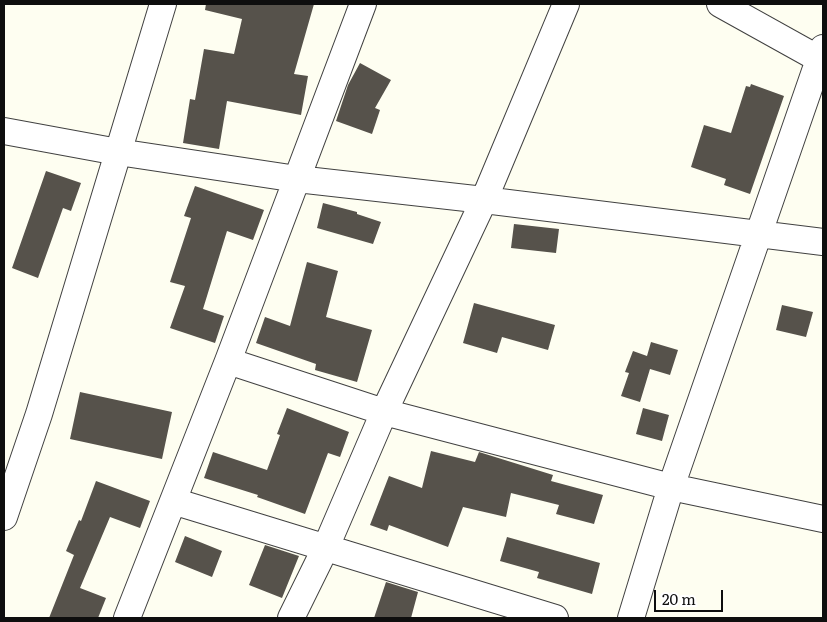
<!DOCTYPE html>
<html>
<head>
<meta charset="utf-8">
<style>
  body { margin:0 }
  #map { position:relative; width:827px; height:622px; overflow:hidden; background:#fefef1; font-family:Literata,serif }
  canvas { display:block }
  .frame { position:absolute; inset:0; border:5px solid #0e0e0e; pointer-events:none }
  .scale { position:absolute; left:654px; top:590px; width:69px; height:22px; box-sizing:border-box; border:2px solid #0e0e0e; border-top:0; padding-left:6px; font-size:15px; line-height:18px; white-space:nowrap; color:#0e0e0e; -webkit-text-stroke:4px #fff; paint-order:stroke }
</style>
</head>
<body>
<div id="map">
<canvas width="827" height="622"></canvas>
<div class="frame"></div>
<div class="scale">20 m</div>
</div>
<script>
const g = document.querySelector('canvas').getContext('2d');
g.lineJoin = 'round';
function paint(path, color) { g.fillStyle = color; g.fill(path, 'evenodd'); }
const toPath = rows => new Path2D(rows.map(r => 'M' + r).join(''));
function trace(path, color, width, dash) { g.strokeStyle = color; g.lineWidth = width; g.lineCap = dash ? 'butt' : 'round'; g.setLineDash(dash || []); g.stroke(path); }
const building = toPath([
  [206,4,314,4,294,74,308,76,301,115,227,101,219,149,183,143,190,99,195,100,204,49,234,54,242,19,205,10],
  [360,63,391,80,375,108,380,110,372,134,336,121,348,85],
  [751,84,784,96,750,194,724,185,726,179,691,167,704,125,731,133,746,86,750,87],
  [46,171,81,183,71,211,63,208,38,278,12,268],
  [195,186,264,210,253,240,227,231,203,309,224,316,215,343,170,328,185,286,170,282,191,218,184,216],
  [323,203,357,212,357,214,381,222,373,244,317,228],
  [514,224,559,229,556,253,511,248],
  [307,262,338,271,326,317,372,330,357,382,315,370,316,364,256,343,265,317,290,326],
  [474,303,555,325,548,350,502,337,497,353,463,343],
  [782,305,813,312,806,337,776,330],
  [651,342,678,350,670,375,650,369,640,402,621,396,629,373,625,372,633,351,647,356],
  [80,392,172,412,162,459,70,439],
  [287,408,349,432,340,457,328,453,305,514,257,497,258,495,204,478,213,452,267,470,280,435,277,434],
  [643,408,669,415,662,441,636,434],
  [431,451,475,462,479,452,553,475,551,481,603,495,594,524,556,514,559,505,511,493,506,517,463,507,448,547,389,525,387,531,370,525,389,476,422,488],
  [96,481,150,501,140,528,110,517,80,588,106,598,98,618,49,618,74,555,66,551,79,520,81,521],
  [185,536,222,551,212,577,175,562],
  [507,537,600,563,592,594,537,578,539,572,500,561],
  [265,545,299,556,282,598,249,585],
  [386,582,418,592,411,618,374,618]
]);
const minor = toPath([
  [720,4,819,59],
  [4,131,118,152,297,179,484,200,823,242],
  [228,361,384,412,671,487,823,519],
  [173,501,555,618],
  [4,517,39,414,163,4],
  [127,618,228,361,363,4],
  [291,618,326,547,384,412,484,200,566,4],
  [631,618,671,487,823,48]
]);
paint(building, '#56524b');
trace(minor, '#414141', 28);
trace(minor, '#fff', 26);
</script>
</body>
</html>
